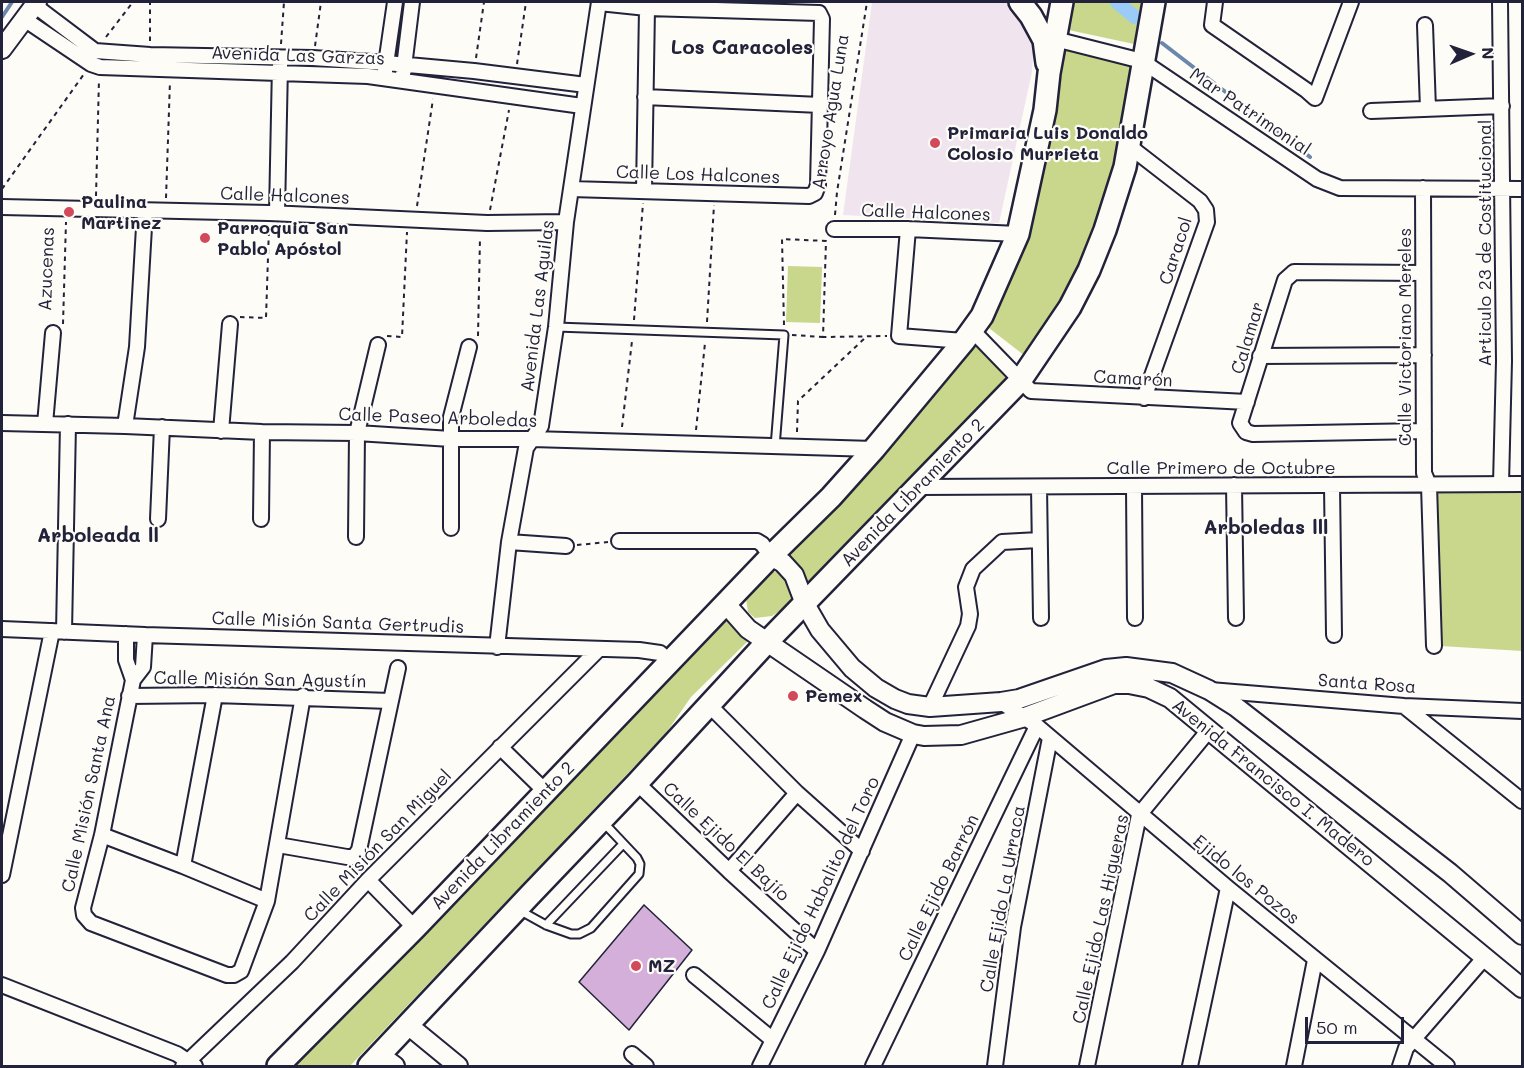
<!DOCTYPE html>
<html>
<head>
<meta charset="utf-8">
<style>
  body { margin:0 }
  #map { position:relative; width:1524px; height:1068px; overflow:hidden; background:#fdfcf7; font-family:Mali,sans-serif }
  canvas { display:block }
  .frame { position:absolute; inset:0; border:3px solid #22223b; pointer-events:none }
  .north { position:absolute; left:1440px; top:24px; width:60px; height:60px; -webkit-text-stroke:4px #fdfcf7; paint-order:stroke; rotate:88deg; font-size:16px; font-weight:700; line-height:24px; text-align:center; color:#22223b }
  .north::after { content:''; display:block; margin:auto; width:21px; height:27px; background:#22223b; clip-path:polygon(50% 0,100% 100%,50% 72%,0 100%) }
  .scale { position:absolute; left:1305px; top:1017px; width:99px; height:27px; box-sizing:border-box; border:3px solid #22223b; border-top:0; padding-left:8px; font-size:18px; line-height:21px; white-space:nowrap; color:#22223b; -webkit-text-stroke:4px #fdfcf7; paint-order:stroke }
</style>
</head>
<body>
<div id="map">
<canvas width="1524" height="1068"></canvas>
<div class="frame"></div>
<div class="north">N</div>
<div class="scale">50 m</div>
</div>
<script>
const g = document.querySelector('canvas').getContext('2d');
g.lineJoin = 'round';
function paint(path, color) { g.fillStyle = color; g.fill(path, 'evenodd'); }
const toPath = rows => new Path2D(rows.map(r => 'M' + r).join(''));
function trace(path, color, width, dash) { g.strokeStyle = color; g.lineWidth = width; g.lineCap = dash ? 'butt' : 'round'; g.setLineDash(dash || []); g.stroke(path); }
function write(font, color, halo, rows, align = 'center') {
  g.font = font + ' Mali,sans-serif'; g.lineWidth = 4.5; g.setLineDash([]); g.textBaseline = 'middle'; g.strokeStyle = halo; g.fillStyle = color; for (const [text, x, y, turn = 0] of rows) {
    g.save(); g.translate(x, y); g.rotate((+turn || 0) * Math.PI / 180); g.textAlign = isNaN(turn) ? turn : align; if (halo) g.strokeText(text, 0, 0); g.fillText(text, 0, 0); g.restore();
  }
}
const built = toPath([
  [872,2,1006,2,1014,7,1034,40,1032,72,999,223,843,215]
]);
const green = toPath([
  [1069,2,1141,2,1134,44,1064,29],
  [1066,45,1135,61,1111,196,1083,271,1029,359,985,325,1004,295,1021,257,1037,195],
  [788,266,822,267,820,323,786,322],
  [977,343,1008,381,805,592,784,557,872,470],
  [1436,484,1522,484,1522,651,1441,646],
  [769,572,783,572,791,579,793,596,787,606,772,616,755,618,748,612,746,599,755,584],
  [725,617,750,639,691,697,666,733,350,1066,285,1066]
]);
const stream = toPath([
  [2,17,12,2],
  [1162,43,1310,157]
]);
const canal = toPath([
  [1117,2,1135,17]
]);
const building = toPath([
  [644,905,692,950,629,1030,579,982,644,905]
]);
const path = toPath([
  [106,37,133,2],
  [150,41,150,2],
  [281,44,284,2],
  [315,46,321,2],
  [476,58,484,2],
  [517,64,526,2],
  [2,189,84,74],
  [96,196,99,79],
  [166,198,170,81],
  [417,206,433,99],
  [490,210,509,110],
  [835,215,837,192,867,2],
  [240,317,266,318,269,227],
  [634,320,643,203],
  [707,322,714,205],
  [63,324,66,222],
  [784,325,782,239,826,241,823,337,887,336],
  [792,335,823,337],
  [387,336,402,337,407,232],
  [478,336,480,237],
  [622,427,632,341],
  [696,430,705,343],
  [797,432,798,401,865,338],
  [577,545,608,542]
]);
const lane = toPath([
  [556,327,784,335,775,447],
  [519,910,546,925,571,934,579,934,591,928,639,874,640,864,637,858,603,822],
  [546,925,623,844]
]);
const street = toPath([
  [1215,2,1212,25,1306,90,1315,98,1351,2],
  [1500,2,1504,361,1501,484],
  [34,5,95,51,150,55,313,58,386,63,474,71,586,85],
  [24,19,91,64,100,67,368,76,582,106],
  [1425,25,1428,109],
  [1055,39,1142,61,1317,179,1340,188,1522,189],
  [385,71,395,2],
  [403,75,412,2],
  [645,97,820,105],
  [1371,111,1502,106],
  [1129,146,1200,201,1206,210,1207,222,1144,398],
  [1423,188,1424,473,1429,485,1434,646],
  [571,189,809,196,815,193,818,185,822,19,819,13,647,8,599,3],
  [644,191,647,8],
  [2,207,269,213,487,223,566,222],
  [277,213,280,65],
  [834,229,908,229,1018,234],
  [908,229,899,336,964,341],
  [1423,273,1294,272,1285,280,1240,423,1246,432,1253,434,1424,431],
  [972,330,1031,391,1247,402],
  [1260,356,1424,355],
  [2,423,125,426,262,432,357,433,451,439,532,439,874,449],
  [45,424,53,333],
  [125,426,137,347,145,210],
  [221,431,230,324],
  [1234,485,1236,618],
  [1134,486,1135,618],
  [1332,486,1334,635],
  [919,487,1522,484],
  [1039,487,1041,618],
  [158,519,162,427],
  [261,519,262,432],
  [451,528,451,417,469,347],
  [356,537,357,433,378,345],
  [619,541,757,541,762,544,771,556],
  [509,542,566,546],
  [2,629,145,635,639,650,660,653,670,662],
  [64,632,68,424],
  [126,634,126,660,133,680],
  [145,635,143,667,133,680,102,835,83,908,84,915,91,923,227,975,234,975,241,971,267,901,303,696],
  [497,647,509,542,526,448,541,426,556,327,566,222,599,2],
  [1210,690,1404,706,1522,711],
  [129,696,215,695,390,701],
  [1001,702,1037,726,1228,888,1447,1066],
  [710,706,797,793,862,851],
  [1404,706,1522,801],
  [930,707,968,626,970,614,966,587,973,569,1002,542,1039,540],
  [500,747,546,792],
  [637,783,729,871,817,951],
  [102,835,183,866,267,901],
  [278,845,347,857,354,857,359,850,398,668],
  [183,866,215,695],
  [729,871,797,793],
  [2,875,52,631],
  [368,880,415,928],
  [694,975,773,1040],
  [2,985,177,1054,195,1066],
  [632,1054,646,1066],
  [183,1066,292,962,368,880,599,649],
  [760,1066,817,951,913,734],
  [873,1066,1037,726],
  [995,1066,1013,927,1050,738],
  [1087,1066,1139,815,1209,730],
  [1190,1066,1228,888],
  [1294,1066,1315,960],
  [1400,1066,1406,1048,1485,957]
]);
const secondary = toPath([
  [2,49,37,2],
  [771,556,783,563,794,575,805,604,820,630,852,668,876,688,895,699,908,704,930,707,1001,702,1019,699,1106,669,1126,667,1172,673,1209,690,1236,707,1450,873,1522,935],
  [725,603,748,629,865,709,885,722,913,734,924,736,961,735,1025,717,1114,684,1129,684,1149,688,1170,698,1522,988],
  [408,1025,458,1066],
  [380,1055,395,1066]
]);
const primary = toPath([
  [1020,2,1031,16,1044,40,1047,63],
  [278,1066,415,928,771,556,831,497,874,449,964,341,982,316,1018,234,1045,110,1049,73,1062,2],
  [369,1066,529,896,637,783,767,642,1020,381,1070,307,1089,270,1105,230,1125,167,1154,2]
]);
const markers = [
  [935,143,6,"#d1495b"],
  [69,212,6,"#d1495b"],
  [205,238,6,"#d1495b"],
  [793,696,6,"#d1495b"],
  [636,966,6,"#d1495b"]
];
const streetNames = [
  ["Avenida Las Garzas",298,56,2],
  ["Arroyo Agua Luna",831,112,-81],
  ["Mar Patrimonial",1250,112,34],
  ["Calle Los Halcones",698,175,2],
  ["Calle Halcones",285,196,2],
  ["Calle Halcones",926,213,2],
  ["Articulo 23 de Costitucional",1485,243,-90],
  ["Caracol",1176,251,-72],
  ["Azucenas",47,269,-88],
  ["Avenida Las Aguilas",538,306,-83],
  ["Calle Victoriano Mereles",1405,337,-90],
  ["Calamar",1248,338,-73],
  ["Camarón",1133,379,3],
  ["Calle Paseo Arboledas",438,418,2],
  ["Calle Primero de Octubre",1221,468],
  ["Avenida Libramiento 2",913,493,-46],
  ["Calle Misión Santa Gertrudis",338,623,2],
  ["Calle Misión San Agustín",260,680,1],
  ["Santa Rosa",1367,684,4],
  ["Avenida Francisco I. Madero",1273,783,39],
  ["Calle Misión Santa Ana",89,794,-78],
  ["Avenida Libramiento 2",503,836,-46],
  ["Calle Ejido El Bajío",726,842,43],
  ["Calle Misión San Miguel",378,846,-46],
  ["Ejido los Pozos",1246,880,39],
  ["Calle Ejido Barrón",939,888,-64],
  ["Calle Ejido Habalito del Toro",821,893,-65],
  ["Calle Ejido La Urraca",1003,899,-80],
  ["Calle Ejido Las Higueras",1101,919,-78]
];
const poiNames = [
  ["Primaria Luis Donaldo",947,133],
  ["Colosio Murrieta",947,154],
  ["Paulina",81,202],
  ["Martinez",81,223],
  ["Parroquia San",217,228],
  ["Pablo Apóstol",217,249],
  ["Pemex",805,696],
  ["MZ",648,966]
];
const neighbourhoodNames = [
  ["Los Caracoles",742,48],
  ["Arboledas lll",1266,528],
  ["Arboleada ll",98,536]
];
paint(built, '#f0e5ee');
paint(green, '#c8d78b');
trace(stream, '#6b87ac', 4);
trace(canal, '#9bcbf7', 14);
paint(building, '#d3afd9');
trace(building, '#22223b', 1.5);
trace(lane, '#22223b', 11);
trace(street, '#22223b', 18);
trace(secondary, '#22223b', 22);
trace(primary, '#22223b', 26);
trace(path, '#22223b', 2, [4.5, 4.5]);
trace(lane, '#fdfcf7', 7);
trace(street, '#fdfcf7', 14);
trace(secondary, '#fdfcf7', 18);
trace(primary, '#fdfcf7', 21);
for (const [x, y, r, color] of markers) { const dot = new Path2D(); dot.arc(x, y, r, 0, 2 * Math.PI); g.fillStyle = color; g.fill(dot); trace(dot, '#fdfcf7', 2); }
write('18px', '#22223b', '#fdfcf7', streetNames);
write('bold 18px', '#22223b', '#fdfcf7', poiNames, 'left');
write('bold 20px', '#22223b', '#fdfcf7', neighbourhoodNames);
</script>
</body>
</html>
